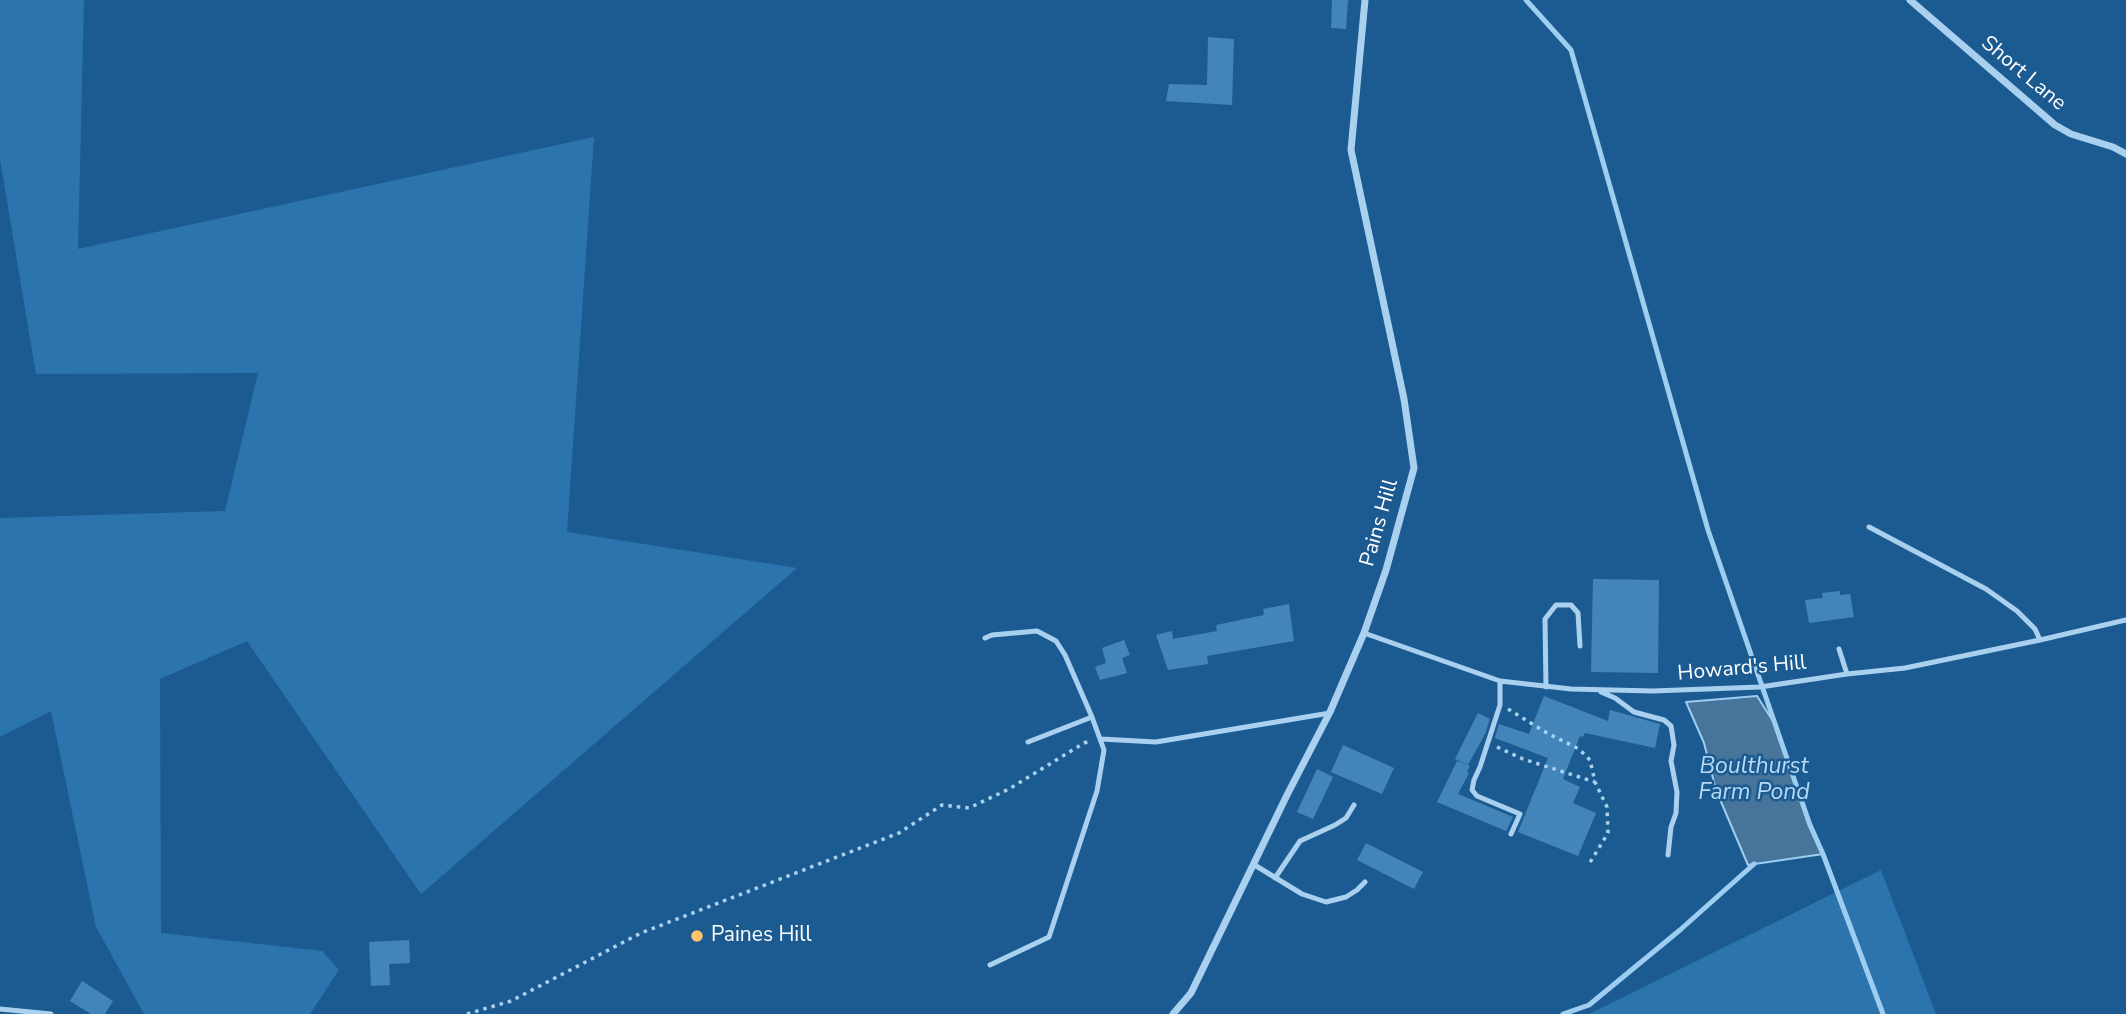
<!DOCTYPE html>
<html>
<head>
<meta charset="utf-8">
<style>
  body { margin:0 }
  canvas { display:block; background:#1b5b91 }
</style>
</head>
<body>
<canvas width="2126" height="1014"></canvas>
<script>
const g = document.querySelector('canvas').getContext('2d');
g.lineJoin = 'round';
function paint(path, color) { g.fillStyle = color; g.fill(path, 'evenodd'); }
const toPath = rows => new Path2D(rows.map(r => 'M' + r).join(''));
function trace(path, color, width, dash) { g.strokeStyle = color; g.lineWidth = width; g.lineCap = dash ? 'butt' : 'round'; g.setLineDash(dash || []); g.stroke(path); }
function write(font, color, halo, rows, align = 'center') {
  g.font = font + ' "Nunito Sans",sans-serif'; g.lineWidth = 5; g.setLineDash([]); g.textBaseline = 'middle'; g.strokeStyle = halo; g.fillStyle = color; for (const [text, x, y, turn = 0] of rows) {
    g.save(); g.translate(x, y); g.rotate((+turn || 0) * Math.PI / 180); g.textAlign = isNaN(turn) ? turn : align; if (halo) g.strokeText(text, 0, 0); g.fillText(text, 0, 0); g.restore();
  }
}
const green = toPath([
  [0,0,84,0,78,249,594,137,567,532,797,568,421,894,247,641,160,679,161,933,322,951,339,970,310,1014,144,1014,96,927,51,711,0,737,0,518,225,511,258,373,36,374,0,159],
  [1881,870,1936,1014,1589,1014]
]);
const water = toPath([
  [1757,696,1776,726,1810,825,1823,854,1748,865,1716,790,1704,743,1686,702,1757,696]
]);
const stream = toPath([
  [1526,0,1571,50,1708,530,1810,825,1823,854,1883,1014],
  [1563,1014,1589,1005,1680,930,1754,864]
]);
const building = toPath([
  [1332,0,1348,0,1346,29,1331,28],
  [1208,37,1234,39,1232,105,1166,101,1169,84,1207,85],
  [1593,579,1659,580,1658,673,1591,672],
  [1840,591,1840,595,1850,594,1854,617,1809,623,1805,600,1823,598,1822,593],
  [1289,604,1294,641,1207,656,1208,664,1168,670,1156,635,1172,631,1173,639,1217,631,1216,625,1264,615,1263,609],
  [1124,640,1130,655,1122,658,1127,673,1100,680,1095,667,1106,663,1102,648],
  [1544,696,1608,721,1610,710,1660,724,1655,748,1585,733,1583,737,1580,736,1563,779,1580,787,1573,803,1596,813,1578,856,1518,832,1548,758,1495,738,1499,724,1529,734],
  [1478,713,1490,719,1485,734,1468,765,1455,759],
  [1343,745,1394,768,1382,794,1331,772],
  [1457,761,1470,766,1467,772,1469,773,1458,794,1513,817,1506,831,1437,802],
  [1317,769,1333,777,1313,819,1297,812],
  [1366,843,1423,872,1414,889,1357,860],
  [409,940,410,963,389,964,390,985,371,986,369,942],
  [82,981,113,1001,105,1014,91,1014,70,1001]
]);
const path = toPath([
  [1508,709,1547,733,1579,749,1590,760,1595,782,1607,807,1608,833,1589,864],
  [1497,747,1523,759,1595,782],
  [467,1014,511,1001,641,933,899,833,942,805,969,808,1009,789,1084,743,1091,741]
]);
const service = toPath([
  [1869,527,1986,589,2017,611,2035,629,2040,640],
  [1364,633,1500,681,1571,689,1653,691,1760,687,1847,674,1905,668,2040,640,2126,620],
  [985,638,992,635,1037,631,1056,641,1065,655,1092,717,1104,750,1097,791,1049,937,990,965],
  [1839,649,1847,674],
  [1500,681,1500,705,1480,767,1474,780,1472,790,1477,796,1520,814,1511,834],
  [1546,687,1545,619,1556,605,1571,605,1578,613,1580,646],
  [1601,692,1615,698,1634,712,1664,720,1671,726,1674,745,1671,761,1677,792,1676,813,1671,827,1668,855],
  [1101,739,1156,742,1330,713],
  [1028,742,1092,717],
  [1253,864,1302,894,1326,902,1346,897,1357,890,1365,882],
  [1275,878,1300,841,1335,825,1346,818,1354,805],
  [0,1009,51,1014]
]);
const minor = toPath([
  [1910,0,2055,125,2071,134,2113,147,2126,154],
  [1173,1014,1191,993,1287,795,1330,712,1364,633,1386,570,1414,468,1404,399,1351,150,1365,0]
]);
const markers = [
  [697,936,7,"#ffc368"]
];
const streetNames = [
  ["Short Lane",2023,74,40],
  ["Pains Hill",1380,523,-74],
  ["Howard's Hill",1742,669,-5]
];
const poiNames = [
  ["Paines Hill",711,936]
];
const waterNames = [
  ["Boulthurst",1754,767],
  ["Farm Pond",1754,793]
];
paint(green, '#2b74ad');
paint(water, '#46749a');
trace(water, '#9dcdf1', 2);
trace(stream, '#9dcdf1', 5);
paint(building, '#4485b9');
trace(path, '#aad0ef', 3.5, [3.5, 5]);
trace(service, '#aad0ef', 5);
trace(minor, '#aad0ef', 7);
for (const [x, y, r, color] of markers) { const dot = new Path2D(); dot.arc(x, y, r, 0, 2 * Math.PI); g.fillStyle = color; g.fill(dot); trace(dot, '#1b5b91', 2.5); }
write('21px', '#fff', '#1b5b91', streetNames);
write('21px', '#fff', '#1b5b91', poiNames, 'left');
write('italic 23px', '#b6daf5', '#1b5b91', waterNames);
</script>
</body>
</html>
